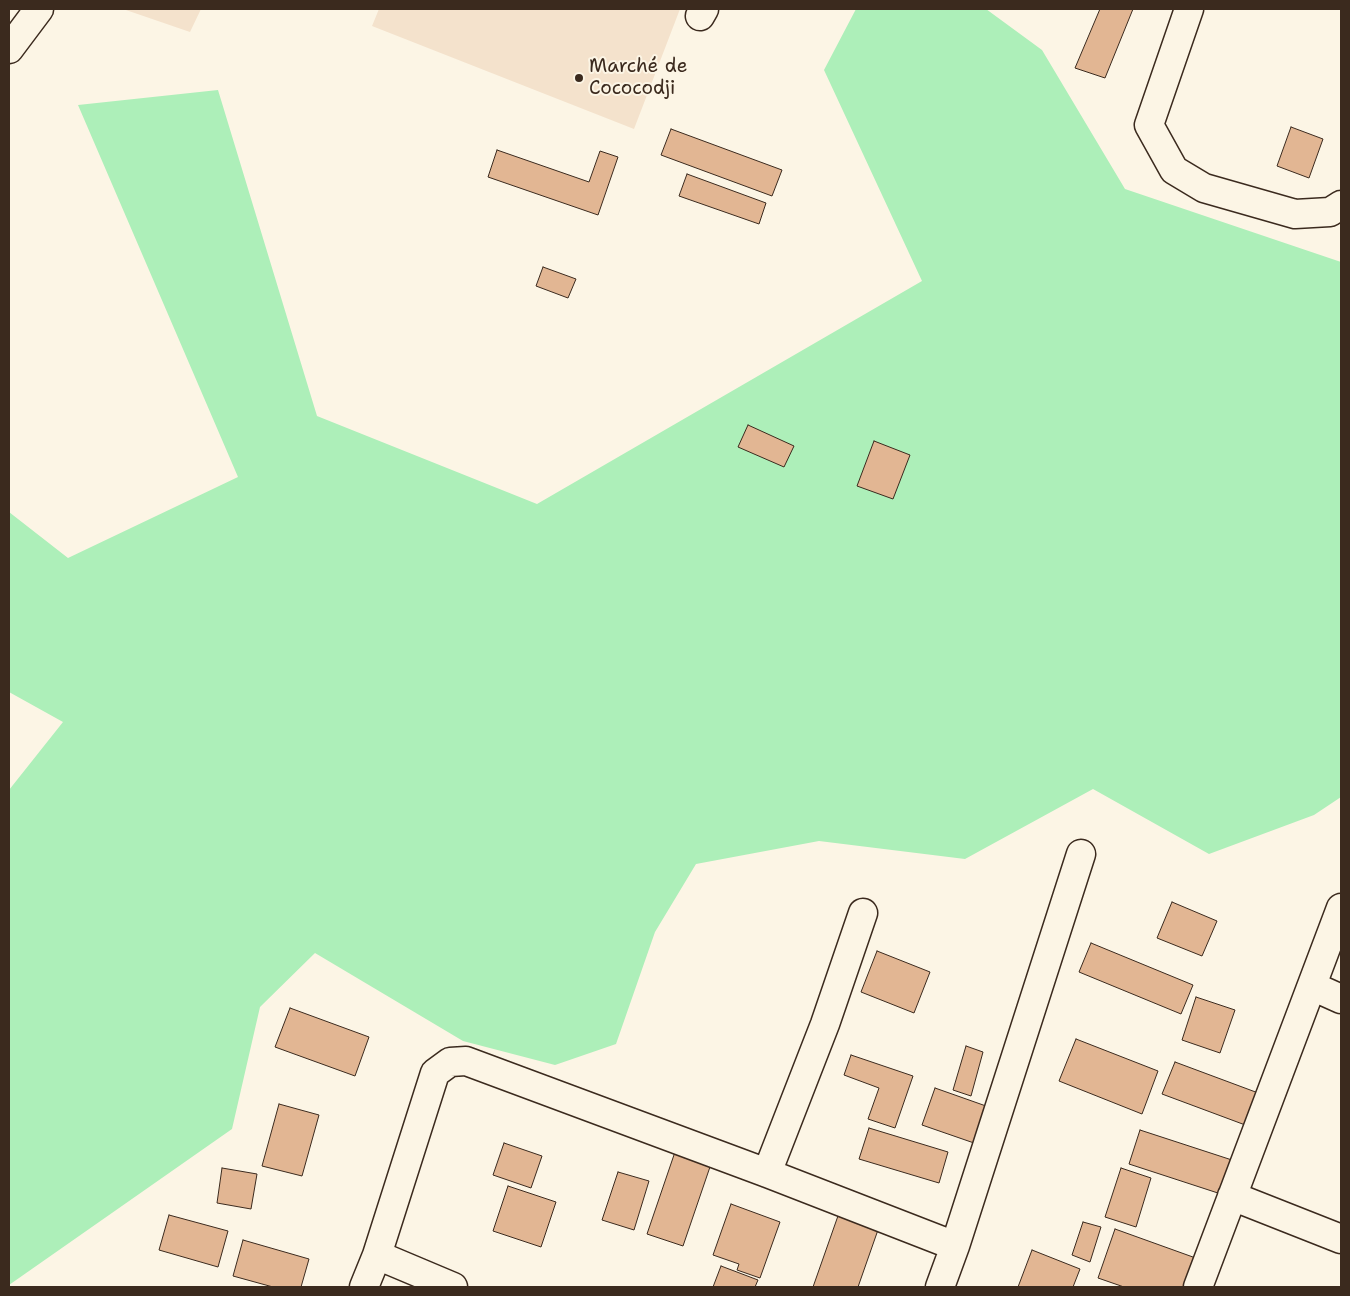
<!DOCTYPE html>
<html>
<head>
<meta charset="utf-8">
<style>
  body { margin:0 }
  #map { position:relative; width:1350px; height:1296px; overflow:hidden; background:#fcf5e5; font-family:"Shantell Sans",sans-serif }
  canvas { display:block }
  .frame { position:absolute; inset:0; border:10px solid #3b2a1e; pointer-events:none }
</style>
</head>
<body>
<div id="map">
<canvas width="1350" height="1296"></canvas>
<div class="frame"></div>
</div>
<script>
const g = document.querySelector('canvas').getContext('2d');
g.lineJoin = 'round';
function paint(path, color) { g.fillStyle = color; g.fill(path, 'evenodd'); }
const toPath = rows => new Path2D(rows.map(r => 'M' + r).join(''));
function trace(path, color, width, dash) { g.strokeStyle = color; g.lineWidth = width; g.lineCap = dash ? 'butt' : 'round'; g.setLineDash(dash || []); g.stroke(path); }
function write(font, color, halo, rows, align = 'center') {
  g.font = font + ' "Shantell Sans",sans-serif'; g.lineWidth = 4; g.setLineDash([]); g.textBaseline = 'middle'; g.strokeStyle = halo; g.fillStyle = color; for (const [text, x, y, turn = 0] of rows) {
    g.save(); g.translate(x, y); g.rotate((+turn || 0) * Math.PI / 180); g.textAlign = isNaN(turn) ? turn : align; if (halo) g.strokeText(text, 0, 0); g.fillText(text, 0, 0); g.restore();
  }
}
const built = toPath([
  [123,9,201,9,190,32],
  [379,9,680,9,634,129,372,26]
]);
const green = toPath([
  [856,9,986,9,1042,50,1125,189,1341,262,1341,797,1314,815,1209,854,1093,789,965,859,819,841,696,864,655,932,616,1044,555,1065,463,1041,315,953,260,1007,232,1129,9,1285,9,790,63,722,9,692,9,512,68,558,238,477,78,105,218,90,317,416,537,504,922,281,824,70]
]);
const building = toPath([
  [1100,9,1133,9,1105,78,1075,68,1100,9],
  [1291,127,1323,139,1309,178,1277,166,1291,127],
  [671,129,782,170,772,196,661,155,671,129],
  [497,150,589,182,600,151,618,157,598,215,488,177,497,150],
  [687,174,766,203,759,224,679,196,687,174],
  [543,267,576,279,568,298,536,286,543,267],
  [748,425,794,446,784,467,738,447,748,425],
  [874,441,910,455,893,499,857,486,874,441],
  [1172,902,1217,921,1202,956,1157,938,1172,902],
  [1091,943,1193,985,1181,1014,1079,972,1091,943],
  [877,951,930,972,914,1013,861,992,877,951],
  [1196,997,1235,1010,1220,1053,1182,1040,1196,997],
  [290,1008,369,1037,355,1076,275,1047,290,1008],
  [1076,1039,1158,1071,1142,1114,1059,1081,1076,1039],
  [966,1046,983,1052,971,1096,953,1090,966,1046],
  [851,1055,913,1076,895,1128,868,1119,879,1088,844,1075,851,1055],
  [1175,1062,1269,1097,1256,1129,1162,1094,1175,1062],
  [935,1088,986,1106,974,1143,922,1125,935,1088],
  [279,1104,319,1115,302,1176,262,1166,279,1104],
  [869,1128,948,1152,939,1183,859,1159,869,1128],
  [1140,1130,1235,1161,1224,1195,1129,1164,1140,1130],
  [504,1143,542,1156,531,1188,493,1175,504,1143],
  [676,1149,712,1161,683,1246,647,1234,676,1149],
  [222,1168,257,1174,251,1209,217,1203,222,1168],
  [1121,1168,1151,1178,1136,1227,1105,1217,1121,1168],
  [618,1172,649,1181,634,1230,602,1220,618,1172],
  [508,1186,556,1202,541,1247,493,1231,508,1186],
  [731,1204,780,1222,760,1278,737,1270,739,1264,713,1255,731,1204],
  [839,1213,879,1227,858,1287,813,1287,839,1213],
  [169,1215,228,1231,218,1267,159,1250,169,1215],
  [1083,1222,1101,1227,1090,1262,1072,1255,1083,1222],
  [1115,1229,1204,1261,1195,1287,1124,1287,1098,1278,1115,1229],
  [243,1240,309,1259,301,1287,273,1287,233,1276,243,1240],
  [1032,1250,1080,1269,1073,1287,1018,1287,1032,1250],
  [721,1266,758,1280,755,1287,713,1287,721,1266]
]);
const minor = toPath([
  [1189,9,1149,125,1174,170,1204,188,1295,214,1330,212,1341,205],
  [700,16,704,9],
  [9,49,39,9],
  [1312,986,1341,999],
  [767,1173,825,1024,863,913],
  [1232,1196,1341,1239],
  [377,1255,453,1287],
  [364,1287,377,1255,435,1073,450,1062,466,1061,767,1173,955,1246],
  [940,1287,955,1246,1081,854],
  [1198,1287,1341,908]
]);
const markers = [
  [579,78,5,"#3b2a1e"]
];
const poiNames = [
  ["Marché de",589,67],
  ["Cococodji",589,89]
];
paint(built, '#f4e2cc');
paint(green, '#adefb9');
paint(building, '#e2b693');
trace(building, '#3b2a1e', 1);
trace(minor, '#3b2a1e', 31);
trace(minor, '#fcf5e5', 28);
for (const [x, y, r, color] of markers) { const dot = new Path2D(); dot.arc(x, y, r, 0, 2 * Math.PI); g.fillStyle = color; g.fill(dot); trace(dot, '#fcf5e5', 2); }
write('19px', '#3b2a1e', '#fcf5e5', poiNames, 'left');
</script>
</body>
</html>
